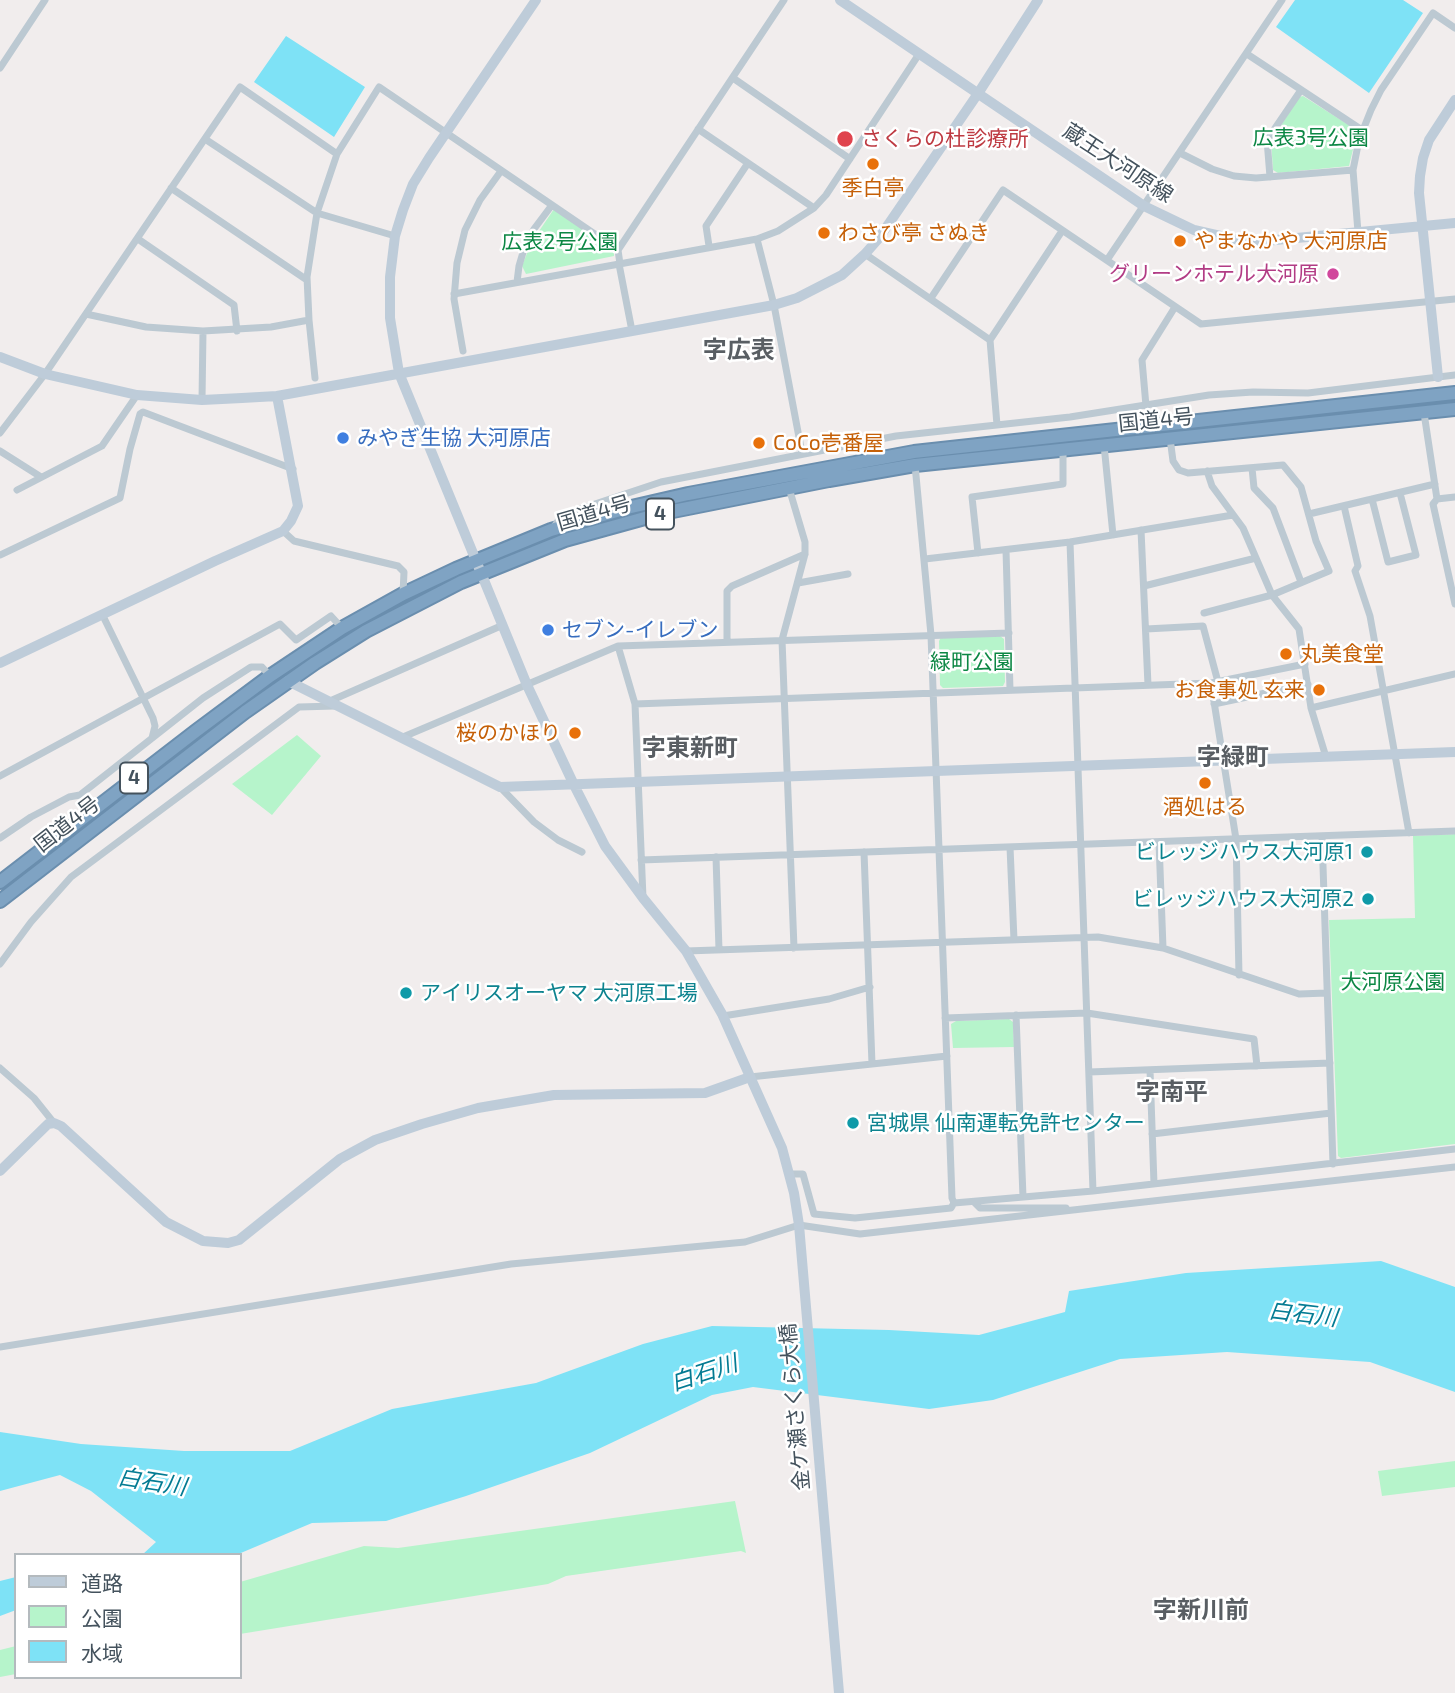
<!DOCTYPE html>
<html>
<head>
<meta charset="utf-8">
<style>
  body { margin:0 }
  #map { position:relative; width:1455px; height:1693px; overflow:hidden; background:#f1eded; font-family:"Exo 2","Noto Sans JP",sans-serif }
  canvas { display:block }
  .legend { position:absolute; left:14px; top:1553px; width:228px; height:126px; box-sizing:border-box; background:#fff; border:2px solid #b4babe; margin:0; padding:9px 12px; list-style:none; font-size:21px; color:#44525d }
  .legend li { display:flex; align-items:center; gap:14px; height:35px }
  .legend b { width:35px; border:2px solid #b4babe }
</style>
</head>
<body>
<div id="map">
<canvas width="1455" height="1693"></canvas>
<ul class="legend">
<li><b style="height:9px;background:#beccd9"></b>道路</li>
<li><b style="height:19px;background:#b6f4cb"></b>公園</li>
<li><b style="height:19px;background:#7ee2f6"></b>水域</li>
</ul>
</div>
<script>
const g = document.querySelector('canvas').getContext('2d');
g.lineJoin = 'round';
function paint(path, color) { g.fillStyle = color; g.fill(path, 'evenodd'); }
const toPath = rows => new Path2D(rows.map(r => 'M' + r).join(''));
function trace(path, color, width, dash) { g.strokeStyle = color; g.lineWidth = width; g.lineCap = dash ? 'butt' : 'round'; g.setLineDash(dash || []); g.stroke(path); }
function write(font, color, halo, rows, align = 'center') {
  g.font = font + ' "Exo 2","Noto Sans JP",sans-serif'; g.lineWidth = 5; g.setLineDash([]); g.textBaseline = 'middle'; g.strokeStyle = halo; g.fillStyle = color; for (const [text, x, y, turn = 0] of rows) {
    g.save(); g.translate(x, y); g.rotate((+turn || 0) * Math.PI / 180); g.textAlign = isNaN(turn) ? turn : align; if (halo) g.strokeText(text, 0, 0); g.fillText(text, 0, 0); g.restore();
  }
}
const green = toPath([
  [1303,96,1355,129,1357,133,1349,166,1278,173,1273,170,1271,141,1299,97],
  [554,209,614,250,614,256,526,274,522,266,531,243],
  [1000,636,1004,639,1005,682,1003,686,943,688,940,685,939,641,941,637],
  [297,735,321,756,272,815,232,784],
  [1455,834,1455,1144,1341,1158,1338,1156,1329,920,1415,918,1413,836],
  [1009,1019,1013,1022,1014,1047,953,1048,951,1024,956,1021],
  [1455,1461,1455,1487,1382,1496,1378,1471],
  [735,1501,746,1553,741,1551,566,1576,548,1584,240,1634,240,1582,364,1546,398,1548],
  [16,1646,16,1674,0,1677,0,1650]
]);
const water = toPath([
  [1295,0,1403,0,1423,13,1369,93,1276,27],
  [286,36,365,87,334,137,254,82],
  [1381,1261,1455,1287,1455,1392,1370,1362,1227,1352,1120,1359,993,1400,929,1409,753,1387,712,1395,590,1453,466,1496,386,1521,312,1523,236,1555,142,1555,156,1542,91,1491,60,1475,0,1491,0,1432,81,1444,184,1451,290,1451,392,1409,536,1383,643,1344,712,1326,889,1330,979,1335,1065,1312,1069,1291,1186,1273],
  [16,1577,16,1610,0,1616,0,1581]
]);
const street = toPath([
  [1247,54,1362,130],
  [0,68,45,0],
  [733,78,850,159],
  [698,129,814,208],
  [205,139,317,213,395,236],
  [1180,153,1212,169,1234,176,1256,178,1353,170],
  [1270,177,1267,140,1301,90],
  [171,188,307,280],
  [1358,232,1353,170,1359,140,1371,110,1381,90,1433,13,1455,28],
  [138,239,234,305,237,331],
  [757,239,774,305,802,453],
  [709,246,706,226,748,163],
  [865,254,990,340],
  [1107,260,1282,0],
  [619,264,632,331],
  [620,264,618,250,784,0],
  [517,282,519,266,524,249,534,229,552,205],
  [454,294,757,239,778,231,814,208,826,195,919,54],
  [931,298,1003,190,1201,324,1455,299],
  [86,314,146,327,203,331,271,327,309,320],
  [463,351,454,299,457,263,465,230,480,200,501,171],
  [315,378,309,320,307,277,317,213,337,154,379,87,618,250],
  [202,400,203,331],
  [1146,406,1142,360,1175,307],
  [1424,413,1437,499],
  [997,425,990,340,1062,231],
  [0,433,45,374,240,87,337,154],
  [1170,438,1173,461,1179,470,1188,473,1283,465,1301,487,1316,541,1329,571,1272,595,1204,613],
  [1104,445,1113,535],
  [0,451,41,477],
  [915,465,931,635,952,1198,954,1203,1093,1191,1455,1149],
  [1252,468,1254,488,1273,508,1301,582],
  [1207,471,1212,486,1243,528,1272,595,1299,629,1311,708,1326,757],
  [789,488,805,542,805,554,782,640,794,948],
  [17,490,102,446,137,395],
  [1455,497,1437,499,1433,504,1455,604],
  [1372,499,1388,562,1416,555,1400,493],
  [1344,506,1358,566,1355,571,1370,616,1409,833],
  [1309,514,1435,484],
  [554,527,562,515,661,482,896,436,1070,417,1209,395,1253,392,1308,393,1455,375],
  [1141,530,1148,685],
  [283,531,294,541,398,566,404,572,403,594],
  [1070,542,1093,1191],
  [1006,550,1010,690],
  [978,553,972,497,1063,484,1063,449],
  [0,555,120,498,130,449,140,414,143,412,293,469],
  [925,559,1070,542,1233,515],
  [798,583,848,574],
  [1144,586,1256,558],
  [102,614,153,718,155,726,152,738],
  [1146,629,1203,626,1218,682],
  [727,642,727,591,732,586,805,554],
  [618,646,635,704,643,898],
  [1211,683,1236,839,1239,975],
  [330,701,503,625],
  [635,704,1211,683,1305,664],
  [1214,704,1308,684],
  [1311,708,1455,674],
  [403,737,618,646,1009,633],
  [0,776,280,624,296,640,331,616,342,628],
  [500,787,534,822,558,840,582,852],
  [1322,836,1333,1164],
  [0,838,31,817,69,797,80,795,203,698,251,667,262,667,270,676],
  [1159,842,1163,948],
  [1010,847,1014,940],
  [864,852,872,1064],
  [716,857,719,950],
  [641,860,1455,831],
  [686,951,1098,937,1163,948,1299,994,1327,993],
  [0,964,31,922,71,877,299,707,335,706],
  [1016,1015,1023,1197],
  [723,1016,829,999,870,987],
  [945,1018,1087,1013,1254,1039,1257,1066],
  [0,1068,34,1098,54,1123],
  [1150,1070,1154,1184],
  [1089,1072,1330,1063],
  [750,1077,947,1056],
  [1152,1134,1331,1113],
  [790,1174,803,1174,814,1214,855,1218,951,1208,954,1203],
  [974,1202,980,1208,1066,1208],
  [0,1347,511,1264,745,1242,799,1225,860,1234,1455,1167]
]);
const secondary = toPath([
  [536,0,429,158,413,184,403,210,395,236,390,277,390,318,399,373,527,685,574,785,605,846,643,898,686,951,722,1014,782,1148,794,1193,799,1225,839,1693],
  [840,0,1144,206,1194,230,1238,240,1265,241,1455,223],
  [0,357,45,374,137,395,202,400,242,398,277,396,774,305,797,298,842,275,865,254,879,238,979,92,1038,0],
  [1438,377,1419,193,1420,176,1423,158,1429,140,1455,100],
  [0,663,215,561,283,531,291,521,298,506,277,396],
  [288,681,500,787,1455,752],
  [0,1171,48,1124,54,1123,61,1126,166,1222,203,1241,228,1243,239,1240,340,1159,375,1140,422,1124,478,1108,554,1095,705,1093,750,1077]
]);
const highway = toPath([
  [0,882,196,731,270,676,342,628,403,594,456,569,551,530,627,508,688,494,914,452,1455,393],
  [0,901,245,712,315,663,366,631,461,582,565,540,663,513,829,480,915,465,1455,409]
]);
const markers = [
  [845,139,9,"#e0444e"],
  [873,164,7,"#e8710a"],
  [824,233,7,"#e8710a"],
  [1180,241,7,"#e8710a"],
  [1333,274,7,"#d1479c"],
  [343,438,7,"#3f7fe0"],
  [759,443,7,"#e8710a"],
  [548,630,7,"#3f7fe0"],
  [1286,654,7,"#e8710a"],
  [1319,690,7,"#e8710a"],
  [575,733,7,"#e8710a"],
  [1205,783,7,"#e8710a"],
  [1367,852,7,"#0f9aa8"],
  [1368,899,7,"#0f9aa8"],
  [406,993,7,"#0f9aa8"],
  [853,1123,7,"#0f9aa8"]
];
const shields = [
  [660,514,28],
  [134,778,28]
];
const shieldNames = [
  ["4",660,514],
  ["4",134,778]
];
const parkNames = [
  ["広表3号公園",1311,138],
  ["広表2号公園",560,242],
  ["緑町公園",972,662],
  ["大河原公園",1393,982]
];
const healthNames = [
  ["さくらの杜診療所",861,139]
];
const streetNames = [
  ["蔵王大河原線",1118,163,33],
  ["国道4号",1156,420,-6],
  ["国道4号",594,513,-16],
  ["国道4号",67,824,-38],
  ["金ケ瀬さくら大橋",795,1407,-95]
];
const foodNames = [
  ["季白亭",873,188,"center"],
  ["わさび亭 さぬき",838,233],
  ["やまなかや 大河原店",1194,241],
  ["CoCo壱番屋",773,443],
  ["丸美食堂",1300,654],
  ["お食事処 玄来",1305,690,"right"],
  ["桜のかほり",561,733,"right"],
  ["酒処はる",1205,807,"center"]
];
const hotelNames = [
  ["グリーンホテル大河原",1319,274]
];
const shopNames = [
  ["みやぎ生協 大河原店",357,438],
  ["セブン-イレブン",562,630]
];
const cultureNames = [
  ["ビレッジハウス大河原1",1353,852],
  ["ビレッジハウス大河原2",1354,899],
  ["アイリスオーヤマ 大河原工場",420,993,"left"],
  ["宮城県 仙南運転免許センター",867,1123,"left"]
];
const waterNames = [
  ["白石川",1303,1314,7],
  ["白石川",704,1373,-18],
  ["白石川",152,1482,9]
];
const quarterNames = [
  ["字広表",739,350],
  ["字東新町",690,748],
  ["字緑町",1233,757],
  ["字南平",1172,1092],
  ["字新川前",1201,1610]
];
paint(green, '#b6f4cb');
paint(water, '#7ee2f6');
trace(highway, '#6a8eae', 16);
trace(street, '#bcc9d2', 7);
trace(secondary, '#beccd9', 10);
trace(highway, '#7fa3c3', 12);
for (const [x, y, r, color] of markers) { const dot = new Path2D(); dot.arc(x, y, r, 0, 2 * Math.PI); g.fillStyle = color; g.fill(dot); trace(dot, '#fff', 2.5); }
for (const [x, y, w] of shields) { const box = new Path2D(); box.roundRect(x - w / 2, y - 15.5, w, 31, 5); g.fillStyle = '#fff'; g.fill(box); trace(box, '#44525d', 2); }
write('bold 19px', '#44525d', null, shieldNames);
write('21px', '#0c8744', '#fff', parkNames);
write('21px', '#be3a42', '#fff', healthNames, 'left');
write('21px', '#44525d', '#fff', streetNames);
write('21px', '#c56008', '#fff', foodNames, 'left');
write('21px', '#b23c85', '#fff', hotelNames, 'right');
write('21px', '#366cbe', '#fff', shopNames, 'left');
write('21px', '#0d838f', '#fff', cultureNames, 'right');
write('italic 23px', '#037b93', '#fff', waterNames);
write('bold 24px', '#595e63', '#fff', quarterNames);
</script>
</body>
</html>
